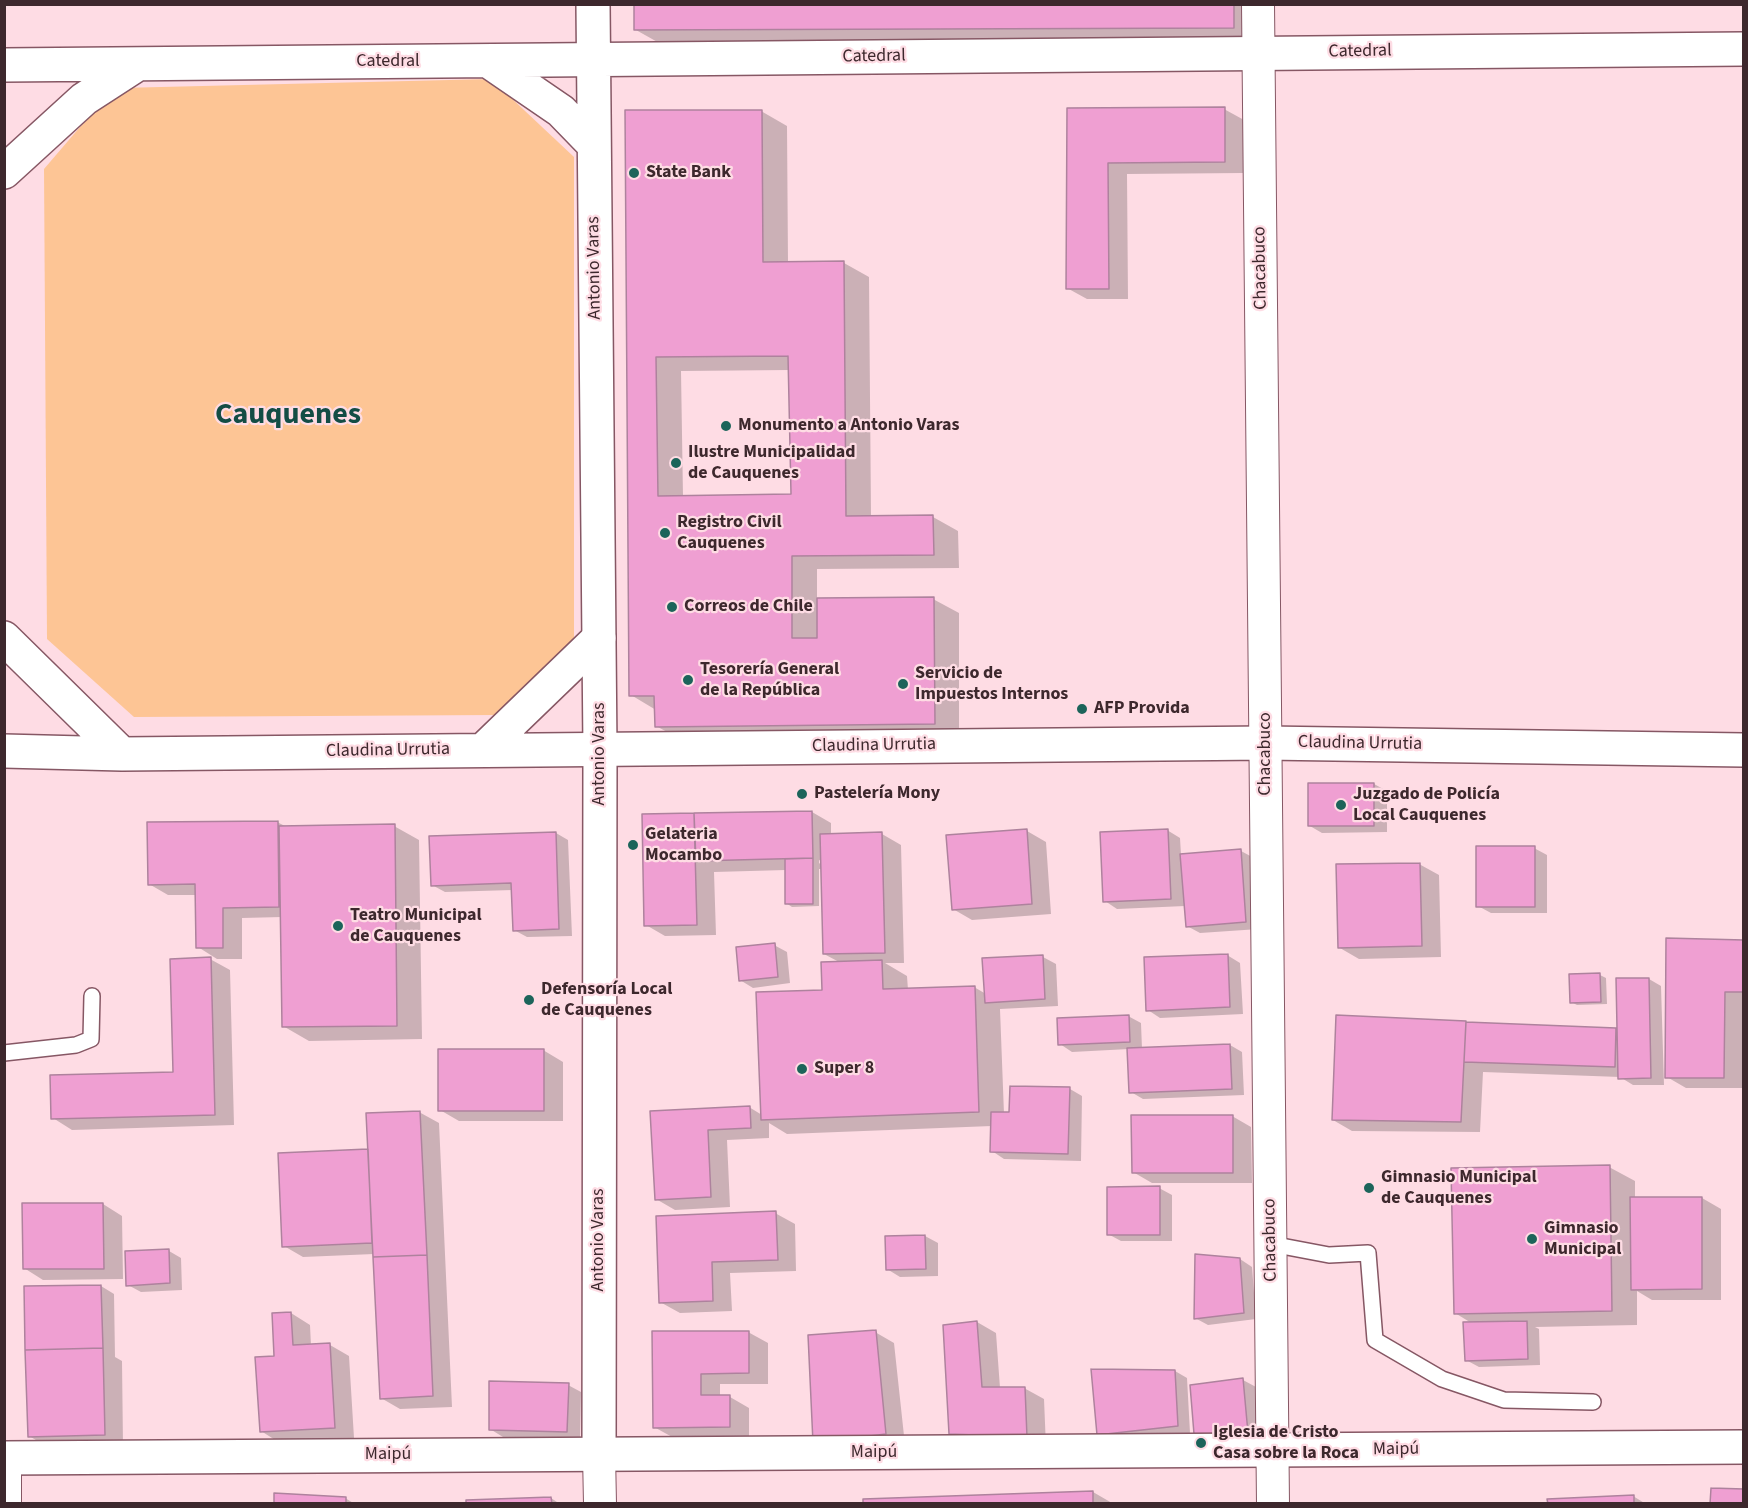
<!DOCTYPE html>
<html>
<head>
<meta charset="utf-8">
<style>
  body { margin:0 }
  #map { position:relative; width:1748px; height:1508px; overflow:hidden; background:#fedce4; font-family:"Source Sans 3",sans-serif }
  canvas { display:block }
  .frame { position:absolute; inset:0; border:6px solid #3d282d; pointer-events:none }
</style>
</head>
<body>
<div id="map">
<canvas width="1748" height="1508"></canvas>
<div class="frame"></div>
</div>
<script>
const g = document.querySelector('canvas').getContext('2d');
g.lineJoin = 'round';
function paint(path, color) { g.fillStyle = color; g.fill(path, 'evenodd'); }
const toPath = rows => new Path2D(rows.map(r => 'M' + r).join(''));
function trace(path, color, width, dash) { g.strokeStyle = color; g.lineWidth = width; g.lineCap = dash ? 'butt' : 'round'; g.setLineDash(dash || []); g.stroke(path); }
function write(font, color, halo, rows, align = 'center') {
  g.font = font + ' "Source Sans 3",sans-serif'; g.lineWidth = 4.5; g.setLineDash([]); g.textBaseline = 'middle'; g.strokeStyle = halo; g.fillStyle = color; for (const [text, x, y, turn = 0] of rows) {
    g.save(); g.translate(x, y); g.rotate((+turn || 0) * Math.PI / 180); g.textAlign = isNaN(turn) ? turn : align; if (halo) g.strokeText(text, 0, 0); g.fillText(text, 0, 0); g.restore();
  }
}
const green = toPath([
  [491,79,574,157,574,638,498,715,134,717,47,639,44,169,80,127,120,88]
]);
const shadow = toPath([
  [635,4,1259,4,1259,42,661,44,636,30],
  [1224,109,1244,120,1244,173,1127,174,1128,299,1087,299,1067,288,1069,110],
  [761,111,787,126,788,263,844,263,869,277,871,517,933,517,958,531,959,568,817,569,817,599,933,599,959,613,959,738,682,740,656,726,656,710,631,695,626,112],
  [790,370,792,495,683,497,681,371],
  [1374,784,1387,791,1387,832,1322,833,1310,826,1309,785],
  [812,812,831,823,831,835,882,834,901,845,904,963,885,963,907,976,908,990,974,987,986,994,1043,957,1056,964,1058,1006,1000,1009,1004,1114,1011,1114,1070,1089,1082,1096,1081,1161,1004,1159,992,1151,992,1126,787,1134,769,1123,769,1138,727,1140,730,1207,675,1210,656,1199,652,1112,749,1107,762,1115,841,963,824,954,822,869,819,869,819,906,792,907,786,903,786,870,714,872,716,935,665,936,646,925,644,815],
  [819,860,828,865,826,868,819,863],
  [277,822,287,827,394,826,419,840,422,1039,309,1041,283,1026,282,917,242,918,242,959,217,959,198,947,197,895,168,895,149,884],
  [1167,830,1180,838,1181,855,1241,851,1254,858,1259,929,1200,933,1187,926,1185,906,1117,909,1105,901],
  [1027,831,1046,842,1051,914,972,920,953,909],
  [556,833,568,840,572,936,527,937,514,930,513,890,445,892,432,885],
  [1534,848,1547,855,1547,913,1491,913,1478,906],
  [1419,864,1439,875,1441,957,1359,959,1340,948],
  [1744,942,1743,1088,1686,1088,1667,1077],
  [774,945,787,952,790,983,753,988,740,980],
  [1227,955,1240,963,1243,1014,1160,1018,1148,1010],
  [210,959,230,970,234,1125,72,1130,53,1118,175,1073],
  [1600,975,1606,978,1607,1004,1577,1005,1571,1002],
  [1649,979,1661,986,1664,1085,1633,1085,1620,1077,1483,1072,1480,1132,1352,1131,1333,1120,1466,1024,1616,1029,1619,1031],
  [1128,1016,1141,1023,1142,1049,1230,1045,1242,1052,1244,1095,1143,1099,1131,1092,1129,1049,1072,1052,1060,1044],
  [543,1050,563,1062,563,1121,459,1121,440,1110],
  [419,1112,439,1123,452,1407,400,1409,381,1398,374,1254,303,1257,284,1246,369,1150],
  [1232,1116,1251,1127,1252,1183,1152,1183,1133,1172],
  [1609,1167,1635,1181,1635,1199,1702,1198,1721,1209,1721,1300,1652,1300,1637,1291,1637,1325,1535,1327,1539,1329,1540,1365,1479,1367,1466,1360,1473,1324,1455,1313],
  [1159,1188,1172,1195,1172,1241,1121,1241,1108,1234],
  [103,1204,122,1216,123,1279,43,1280,24,1268],
  [775,1213,795,1224,796,1271,730,1273,732,1311,680,1313,660,1302],
  [925,1236,938,1243,938,1276,900,1277,887,1269],
  [169,1251,181,1258,182,1290,141,1292,128,1285],
  [1240,1259,1252,1267,1256,1319,1208,1325,1195,1318],
  [101,1286,114,1294,115,1357,122,1361,123,1446,48,1447,29,1436],
  [291,1313,310,1325,311,1346,330,1345,349,1356,354,1438,280,1443,261,1431,276,1357],
  [977,1322,996,1333,1000,1388,1024,1388,1044,1399,1046,1447,970,1445,950,1433],
  [748,1332,768,1343,768,1384,720,1384,720,1397,730,1397,749,1408,749,1437,674,1438,654,1427,654,1333],
  [875,1332,894,1343,905,1445,834,1454],
  [1175,1371,1187,1378,1190,1433,1111,1442,1098,1434],
  [1243,1380,1256,1387,1260,1439,1208,1440,1195,1433,1192,1386],
  [568,1385,581,1392,580,1438,503,1437,490,1429],
  [1093,1492,1112,1503,865,1504],
  [1633,1496,1646,1504,1549,1504],
  [345,1498,355,1504,275,1504],
  [551,1498,560,1504,467,1504]
]);
const building = toPath([
  [634,4,1234,4,1234,28,634,30,634,4],
  [1225,107,1225,162,1108,163,1109,289,1066,289,1067,108,1225,107],
  [625,110,762,110,763,262,844,261,846,516,933,515,934,555,792,556,792,638,817,638,817,598,934,597,935,724,655,727,654,696,629,696,625,110],
  [788,356,791,494,658,496,656,357,788,356],
  [1308,783,1374,783,1374,826,1308,826,1308,783],
  [812,811,813,858,696,861,694,813,812,811],
  [694,813,697,925,644,926,642,814,694,813],
  [278,821,279,907,223,908,223,948,196,948,195,884,148,885,147,822,278,821],
  [395,824,397,1026,282,1027,279,826,395,824],
  [1027,829,1032,904,952,910,946,835,1027,829],
  [1168,829,1171,899,1103,902,1100,832,1168,829],
  [556,832,559,929,513,931,511,883,431,886,429,836,556,832],
  [882,832,885,953,823,954,820,834,882,832],
  [1476,846,1535,846,1535,907,1476,907,1476,846],
  [1241,849,1246,922,1186,927,1180,854,1241,849],
  [813,858,813,904,785,904,785,859,813,858],
  [1420,863,1422,946,1338,948,1336,864,1420,863],
  [1666,938,1744,940,1744,992,1725,992,1724,1078,1665,1078,1666,938],
  [775,943,778,977,739,981,736,947,775,943],
  [1228,954,1230,1007,1146,1011,1144,957,1228,954],
  [1043,955,1045,999,985,1003,982,958,1043,955],
  [211,957,215,1115,51,1119,50,1075,173,1072,170,959,211,957],
  [882,960,883,989,975,986,979,1112,761,1120,756,992,822,990,821,962,882,960],
  [1600,973,1601,1002,1570,1003,1569,974,1600,973],
  [1616,978,1649,978,1651,1078,1618,1079,1616,978],
  [1129,1015,1130,1042,1058,1045,1057,1018,1129,1015],
  [1336,1015,1466,1021,1461,1122,1332,1120,1336,1015],
  [1466,1022,1616,1028,1615,1067,1464,1062,1466,1022],
  [1230,1044,1232,1089,1129,1093,1127,1048,1230,1044],
  [438,1049,544,1049,544,1111,438,1111,438,1049],
  [1010,1086,1070,1087,1068,1154,990,1152,991,1112,1009,1112,1010,1086],
  [750,1106,751,1128,708,1130,711,1197,655,1200,650,1111,750,1106],
  [420,1111,427,1255,373,1257,366,1113,420,1111],
  [1131,1115,1233,1115,1233,1173,1132,1173,1131,1115],
  [368,1149,372,1243,282,1247,278,1153,368,1149],
  [1610,1165,1612,1311,1454,1314,1451,1168,1610,1165],
  [1160,1186,1160,1235,1107,1235,1107,1187,1160,1186],
  [1630,1197,1702,1197,1702,1289,1631,1290,1630,1197],
  [22,1203,103,1203,104,1269,23,1269,22,1203],
  [776,1211,778,1260,712,1262,713,1301,659,1303,656,1216,776,1211],
  [925,1235,926,1269,886,1270,885,1236,925,1235],
  [169,1249,170,1283,126,1286,125,1251,169,1249],
  [1195,1254,1240,1258,1244,1313,1194,1319,1195,1254],
  [427,1255,433,1396,380,1399,373,1257,427,1255],
  [101,1285,103,1348,25,1350,24,1286,101,1285],
  [291,1312,293,1345,330,1343,335,1428,260,1432,255,1357,274,1356,272,1313,291,1312],
  [977,1321,982,1387,1025,1387,1027,1437,949,1434,943,1325,977,1321],
  [1527,1321,1528,1359,1465,1361,1463,1322,1527,1321],
  [876,1330,886,1434,813,1443,808,1335,876,1330],
  [652,1331,749,1331,749,1373,701,1374,701,1395,730,1395,730,1427,653,1428,652,1331],
  [103,1348,105,1435,28,1437,25,1350,103,1348],
  [1091,1369,1175,1370,1178,1426,1097,1435,1091,1369],
  [1243,1378,1248,1433,1194,1434,1190,1385,1243,1378],
  [489,1381,569,1383,567,1432,489,1430,489,1381],
  [1711,1488,1744,1489,1744,1504,1710,1504,1711,1488],
  [1093,1491,1093,1504,863,1504,863,1499,1093,1491],
  [274,1493,346,1497,346,1504,274,1504,274,1493],
  [1634,1495,1634,1504,1548,1504,1547,1499,1634,1495],
  [551,1497,552,1504,466,1504,466,1500,551,1497]
]);
const lane = toPath([
  [4,1053,76,1045,91,1039,92,996],
  [1271,1244,1329,1255,1368,1253,1375,1340,1442,1379,1504,1400,1593,1402]
]);
const street = toPath([
  [1258,4,1273,1504],
  [599,1454,600,1504],
  [5,1458,5,1504]
]);
const secondary = toPath([
  [593,4,600,749,599,1454],
  [488,61,561,111,594,145],
  [4,65,1744,49],
  [4,172,84,99,138,64]
]);
const primary = toPath([
  [4,638,122,754],
  [483,750,599,638],
  [4,751,122,754,1266,743,1744,750],
  [4,1458,1744,1447]
]);
const markers = [
  [634,173,6,"#1c645a"],
  [726,426,6,"#1c645a"],
  [676,463,6,"#1c645a"],
  [665,533,6,"#1c645a"],
  [672,607,6,"#1c645a"],
  [688,680,6,"#1c645a"],
  [903,684,6,"#1c645a"],
  [1082,709,6,"#1c645a"],
  [802,794,6,"#1c645a"],
  [1341,805,6,"#1c645a"],
  [633,845,6,"#1c645a"],
  [338,926,6,"#1c645a"],
  [529,1000,6,"#1c645a"],
  [802,1069,6,"#1c645a"],
  [1369,1188,6,"#1c645a"],
  [1532,1239,6,"#1c645a"],
  [1201,1443,6,"#1c645a"]
];
const streetNames = [
  ["Catedral",1360,52,-1],
  ["Catedral",874,57,-1],
  ["Catedral",388,62],
  ["Antonio Varas",595,268,-91],
  ["Chacabuco",1261,268,-91],
  ["Claudina Urrutia",1360,744,1],
  ["Claudina Urrutia",874,746,-1],
  ["Claudina Urrutia",388,751,-1],
  ["Antonio Varas",600,754,-90],
  ["Chacabuco",1266,754,-90],
  ["Antonio Varas",599,1240,-90],
  ["Chacabuco",1271,1240,-91],
  ["Maipú",1396,1450,-1],
  ["Maipú",874,1453],
  ["Maipú",388,1455]
];
const poiNames = [
  ["State Bank",646,173],
  ["Monumento a Antonio Varas",738,426],
  ["Ilustre Municipalidad",688,453],
  ["de Cauquenes",688,474],
  ["Registro Civil",677,523],
  ["Cauquenes",677,544],
  ["Correos de Chile",684,607],
  ["Tesorería General",700,670],
  ["de la República",700,691],
  ["Servicio de",915,674],
  ["Impuestos Internos",915,695],
  ["AFP Provida",1094,709],
  ["Pastelería Mony",814,794],
  ["Juzgado de Policía",1353,795],
  ["Local Cauquenes",1353,816],
  ["Gelateria",645,835],
  ["Mocambo",645,856],
  ["Teatro Municipal",350,916],
  ["de Cauquenes",350,937],
  ["Defensoría Local",541,990],
  ["de Cauquenes",541,1011],
  ["Super 8",814,1069],
  ["Gimnasio Municipal",1381,1178],
  ["de Cauquenes",1381,1199],
  ["Gimnasio",1544,1229],
  ["Municipal",1544,1250],
  ["Iglesia de Cristo",1213,1433],
  ["Casa sobre la Roca",1213,1454]
];
const townNames = [
  ["Cauquenes",288,416]
];
paint(green, '#fdc595');
paint(shadow, '#0003');
paint(building, '#ef9fd2');
trace(building, '#ae829d', 1.5);
trace(lane, '#865764', 18);
trace(street, '#865764', 34);
trace(secondary, '#865764', 36);
trace(primary, '#865764', 36);
trace(lane, '#fff', 15);
trace(street, '#fff', 32);
trace(secondary, '#fff', 33);
trace(primary, '#fff', 33);
for (const [x, y, r, color] of markers) { const dot = new Path2D(); dot.arc(x, y, r, 0, 2 * Math.PI); g.fillStyle = color; g.fill(dot); trace(dot, '#fedce4', 2); }
write('18px', '#3d282d', '#fedce4', streetNames);
write('bold 18px', '#3d282d', '#fedce4', poiNames, 'left');
write('bold 30px', '#134d45', '#fedce4', townNames);
</script>
</body>
</html>
